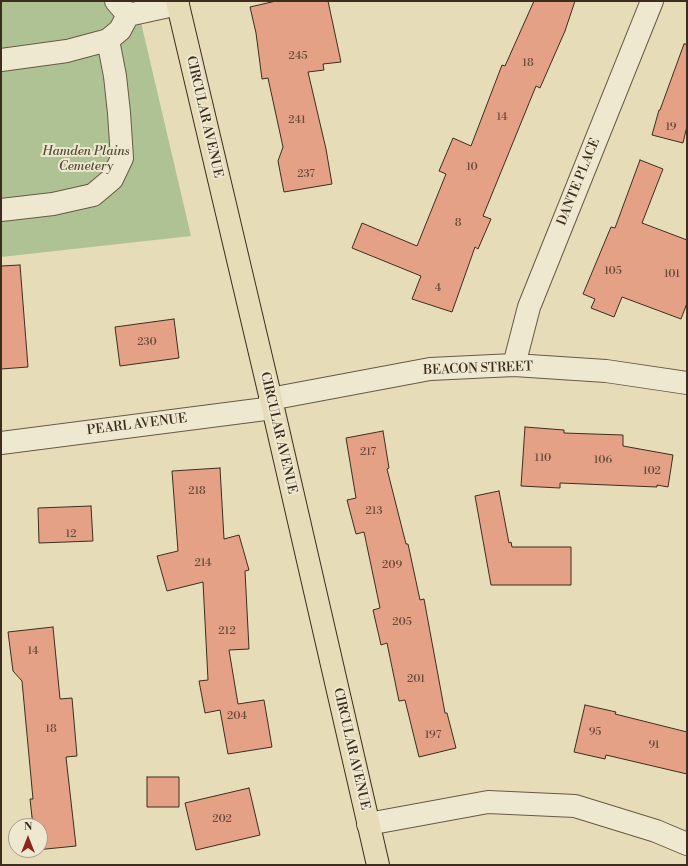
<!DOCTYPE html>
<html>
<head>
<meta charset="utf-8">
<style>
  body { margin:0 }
  #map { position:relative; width:688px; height:866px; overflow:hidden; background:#e7dcb8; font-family:"Libre Bodoni",serif }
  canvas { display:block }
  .frame { position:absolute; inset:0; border:2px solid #3c2d1e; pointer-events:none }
  .north { position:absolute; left:8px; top:818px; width:40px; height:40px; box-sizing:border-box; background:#efe8d1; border:1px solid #a79d89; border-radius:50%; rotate:0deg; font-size:11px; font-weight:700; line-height:16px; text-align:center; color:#3c2d1e }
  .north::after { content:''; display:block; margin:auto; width:14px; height:18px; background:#8f2418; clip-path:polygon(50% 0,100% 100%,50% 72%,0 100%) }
</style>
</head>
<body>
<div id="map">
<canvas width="688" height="866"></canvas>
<div class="frame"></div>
<div class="north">N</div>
</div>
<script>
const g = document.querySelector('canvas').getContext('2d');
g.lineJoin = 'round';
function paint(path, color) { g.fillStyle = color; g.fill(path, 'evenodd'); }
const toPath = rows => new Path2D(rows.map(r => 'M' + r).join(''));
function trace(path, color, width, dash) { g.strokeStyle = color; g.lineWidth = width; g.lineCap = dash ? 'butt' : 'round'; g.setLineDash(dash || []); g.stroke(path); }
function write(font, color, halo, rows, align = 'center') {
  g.font = font + ' "Libre Bodoni",serif'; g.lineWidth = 4; g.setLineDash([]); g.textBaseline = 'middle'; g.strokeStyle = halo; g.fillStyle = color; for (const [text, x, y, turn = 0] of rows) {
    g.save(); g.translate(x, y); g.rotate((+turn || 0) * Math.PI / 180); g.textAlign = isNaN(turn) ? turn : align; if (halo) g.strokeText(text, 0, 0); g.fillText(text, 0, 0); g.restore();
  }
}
const green = toPath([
  [1,1,136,1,191,236,1,257]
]);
const building = toPath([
  [276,1,328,1,341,62,323,64,324,70,308,72,326,149,332,184,284,192,278,161,283,147,268,78,262,79,256,33,250,7,276,1],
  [534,1,575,1,565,31,540,88,536,86,483,216,491,219,478,249,475,247,452,312,412,299,421,276,352,248,362,223,417,246,446,174,439,171,453,138,471,146,502,65,505,66,534,1],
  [684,44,687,44,687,126,683,143,652,135,659,110,660,110,684,44],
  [640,160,663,169,642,223,687,240,687,303,681,319,622,297,614,317,591,308,595,299,583,294,611,227,615,228,640,160],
  [20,265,28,367,1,369,1,266,20,265],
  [174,319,179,358,120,366,115,327,174,319],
  [525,427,564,430,564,433,623,435,623,446,673,455,668,487,657,485,657,487,560,483,560,488,521,486,525,427],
  [383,431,389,468,387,469,406,544,408,544,420,600,424,599,445,713,447,713,456,748,419,757,405,700,399,701,387,643,381,645,373,610,380,608,364,532,356,534,347,500,356,498,346,438,383,431],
  [220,468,224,539,239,535,249,570,245,571,249,649,229,650,238,704,264,700,272,747,228,754,220,710,205,713,199,681,208,680,203,582,167,591,157,556,178,551,172,471,220,468],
  [499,491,509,543,511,542,512,547,571,547,571,585,491,585,475,496,499,491],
  [91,506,93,541,39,543,38,508,91,506],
  [53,627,60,699,72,698,77,756,66,757,76,846,36,850,40,850,40,826,33,826,30,799,33,799,22,681,13,671,8,632,53,627],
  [585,705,616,712,615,714,687,732,687,774,606,755,605,759,574,752,585,705],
  [147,777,179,777,179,807,147,807,147,777],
  [249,788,260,835,196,850,185,803,249,788]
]);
const minor = toPath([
  [116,1,128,15],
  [128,15,178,4],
  [1,60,67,51,108,40,120,30,128,15],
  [1,210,53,204,93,195,112,179,122,158,119,113,115,76,108,40],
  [514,365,529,307,652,1],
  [270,399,430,369,514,365,606,371,687,383],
  [1,443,273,408],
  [368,824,488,802,575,806,656,831,687,844]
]);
const major = toPath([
  [177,1,273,408,378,865]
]);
const numberNames = [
  ["245",298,56],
  ["18",528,63],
  ["14",502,117],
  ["241",297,120],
  ["19",671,127],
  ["10",472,167],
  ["237",306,174],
  ["8",458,223],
  ["105",613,271],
  ["101",672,274],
  ["4",438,288],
  ["230",147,342],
  ["217",368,452],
  ["110",543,458],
  ["106",603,460],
  ["102",652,471],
  ["218",197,491],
  ["213",374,511],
  ["12",71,534],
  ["214",203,563],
  ["209",392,565],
  ["205",402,622],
  ["212",227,631],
  ["14",33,651],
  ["201",416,679],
  ["204",237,716],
  ["18",51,729],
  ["95",595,732],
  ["197",433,735],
  ["91",654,745],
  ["202",222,819]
];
const streetNames = [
  ["CIRCULAR AVENUE",204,117,77],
  ["DANTE PLACE",579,182,-68],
  ["BEACON STREET",478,369,-2],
  ["PEARL AVENUE",137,425,-7],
  ["CIRCULAR AVENUE",278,433,77],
  ["CIRCULAR AVENUE",351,749,77]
];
const parkNames = [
  ["Hamden Plains",86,152],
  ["Cemetery",86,167]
];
paint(green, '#afc294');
paint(building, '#e4a186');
trace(building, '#3c2d1e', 1);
trace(minor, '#675944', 24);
trace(major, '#3c2d1e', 24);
trace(minor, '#efe8d1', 22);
trace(major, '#e7dcb8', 22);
write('11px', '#664a38', null, numberNames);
write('13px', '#3c2d1e', '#efe8d1', streetNames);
write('italic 13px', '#534b36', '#efe8d1', parkNames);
</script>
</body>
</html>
